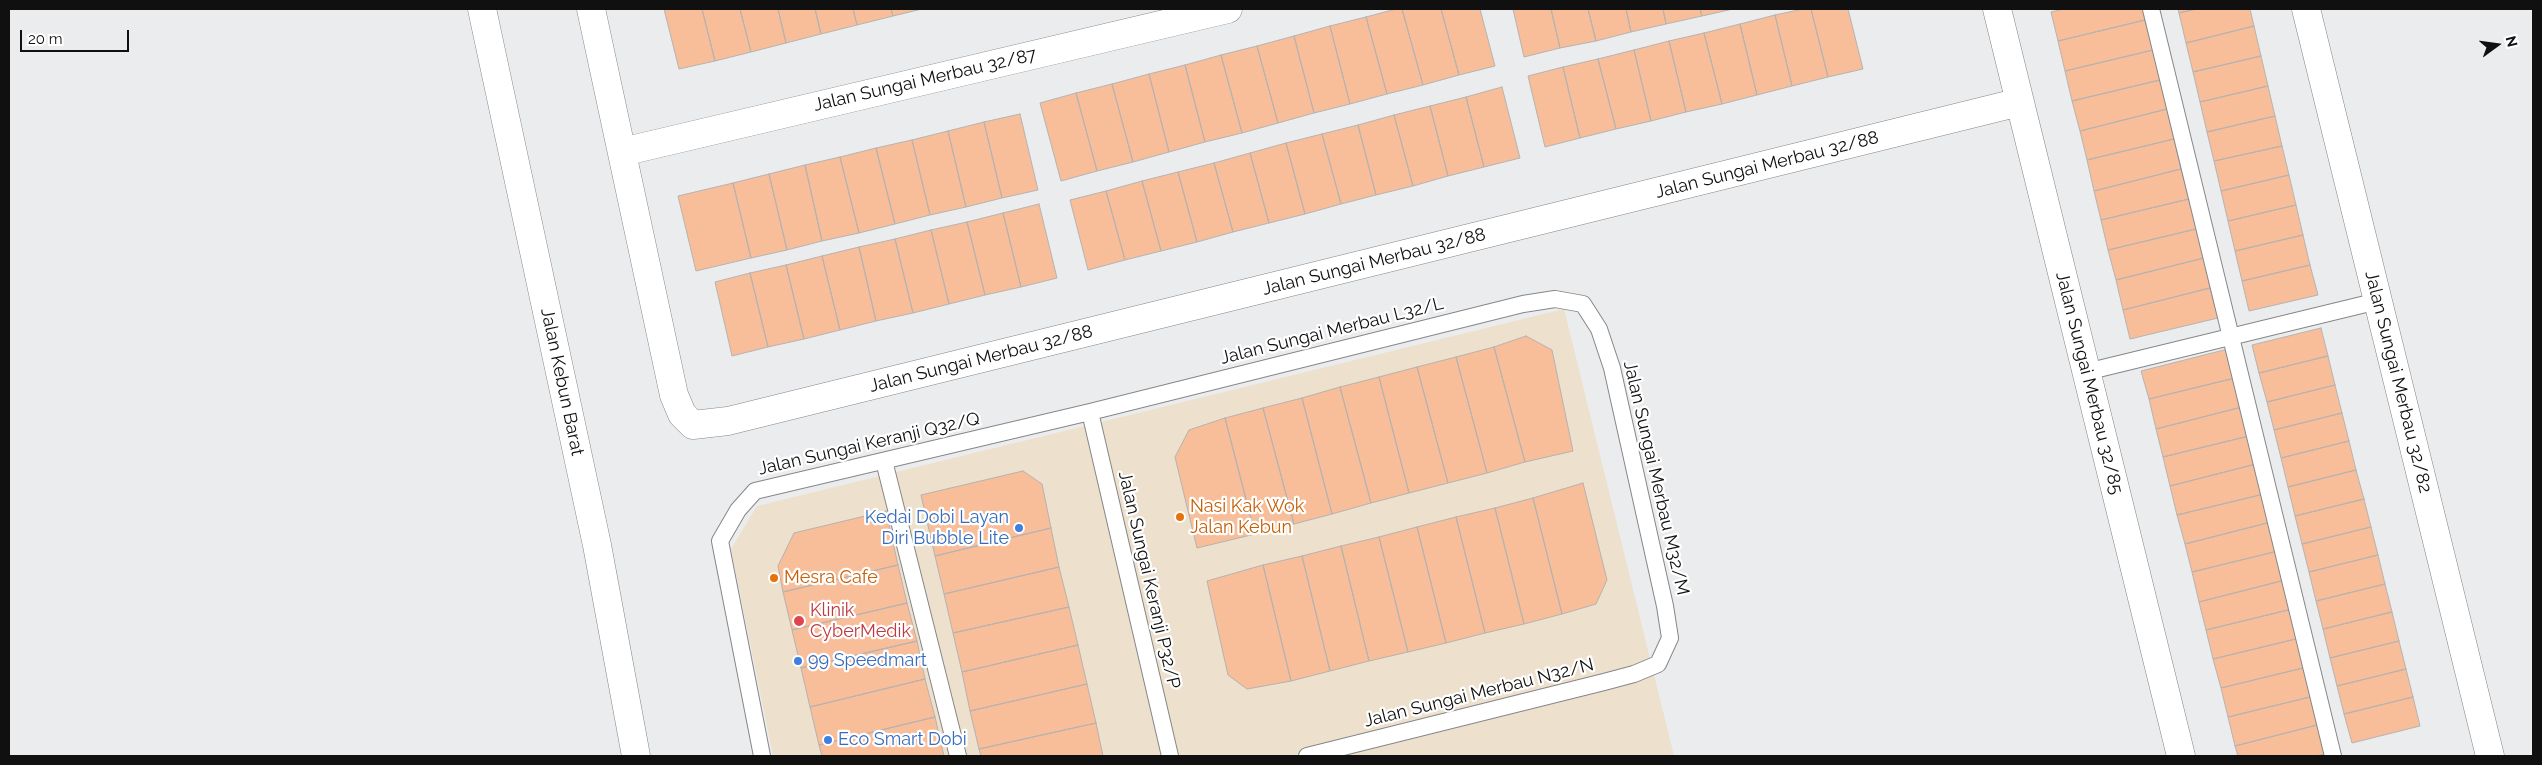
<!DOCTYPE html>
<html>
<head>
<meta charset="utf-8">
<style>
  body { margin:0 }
  #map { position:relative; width:2542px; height:765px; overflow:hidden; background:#ebecee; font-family:Raleway,sans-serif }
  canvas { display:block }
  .frame { position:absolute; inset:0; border:10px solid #101010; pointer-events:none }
  .north { position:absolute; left:2472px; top:20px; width:50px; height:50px; -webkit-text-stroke:4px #fff; paint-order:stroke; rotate:76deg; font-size:14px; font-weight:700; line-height:20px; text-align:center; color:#101010 }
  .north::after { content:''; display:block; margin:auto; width:18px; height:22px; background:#101010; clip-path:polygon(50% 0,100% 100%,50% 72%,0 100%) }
  .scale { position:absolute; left:20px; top:30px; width:109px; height:22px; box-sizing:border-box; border:2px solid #101010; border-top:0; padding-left:6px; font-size:15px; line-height:18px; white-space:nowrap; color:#101010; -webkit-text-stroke:4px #fff; paint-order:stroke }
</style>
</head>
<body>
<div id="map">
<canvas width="2542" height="765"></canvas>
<div class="frame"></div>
<div class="north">N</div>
<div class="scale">20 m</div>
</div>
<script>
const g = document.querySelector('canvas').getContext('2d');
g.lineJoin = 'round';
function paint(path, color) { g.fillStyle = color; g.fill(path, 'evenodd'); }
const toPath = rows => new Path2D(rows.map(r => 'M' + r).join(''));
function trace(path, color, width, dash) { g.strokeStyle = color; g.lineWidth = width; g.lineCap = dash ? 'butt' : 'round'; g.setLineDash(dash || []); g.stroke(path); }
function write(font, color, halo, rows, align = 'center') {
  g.font = font + ' Raleway,sans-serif'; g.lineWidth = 4.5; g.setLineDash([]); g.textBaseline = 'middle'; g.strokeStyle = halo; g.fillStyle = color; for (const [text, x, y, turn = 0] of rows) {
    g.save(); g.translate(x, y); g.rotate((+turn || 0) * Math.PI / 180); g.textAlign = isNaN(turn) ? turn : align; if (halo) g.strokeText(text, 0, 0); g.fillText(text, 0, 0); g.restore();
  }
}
const commercial = toPath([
  [1564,309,1674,756,773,756,731,549,757,506]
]);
const building = toPath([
  [664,9,702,9,715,61,679,69,664,9],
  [702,9,740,9,751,52,715,61,702,9],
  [740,9,778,9,786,43,751,52,740,9],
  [778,9,815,9,821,34,786,43,778,9],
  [815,9,853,9,857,25,821,34,815,9],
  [853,9,891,9,893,16,857,25,853,9],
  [891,9,922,9,893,16,891,9],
  [1396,9,1402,9,1423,85,1387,94,1366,17,1396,9],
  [1402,9,1441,9,1459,75,1423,85,1402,9],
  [1441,9,1480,9,1495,66,1459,75,1441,9],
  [1513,9,1551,9,1560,48,1524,57,1513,9],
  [1551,9,1588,9,1596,41,1560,48,1551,9],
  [1588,9,1626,9,1631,32,1596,41,1588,9],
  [1626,9,1663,9,1666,24,1631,32,1626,9],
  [1663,9,1700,9,1702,16,1666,24,1663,9],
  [1700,9,1733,9,1702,16,1700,9],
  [1803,9,1811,9,1828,77,1792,86,1775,15,1803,9],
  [1811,9,1848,9,1863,69,1828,77,1811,9],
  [2063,9,2143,9,2145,20,2058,41,2051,12,2063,9],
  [2178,9,2196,9,2179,13,2178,9],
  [2196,9,2250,9,2254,26,2186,43,2179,13,2196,9],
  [1775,15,1792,86,1757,95,1740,24,1775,15],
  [1366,17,1387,94,1350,104,1330,26,1366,17],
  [2145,20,2153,50,2065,71,2058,41,2145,20],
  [1740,24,1757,95,1722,104,1704,33,1740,24],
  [1330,26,1350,104,1314,113,1294,36,1330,26],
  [2254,26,2261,56,2193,72,2186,43,2254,26],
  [1704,33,1722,104,1686,112,1669,41,1704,33],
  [1294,36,1314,113,1278,123,1257,46,1294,36],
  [1669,41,1686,112,1651,121,1634,50,1669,41],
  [1257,46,1278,123,1242,133,1221,55,1257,46],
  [1634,50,1651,121,1616,129,1598,59,1634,50],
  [2153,50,2160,80,2072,101,2065,71,2153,50],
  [1221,55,1242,133,1205,142,1185,65,1221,55],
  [2261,56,2268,86,2200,102,2193,72,2261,56],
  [1598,59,1616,129,1580,138,1563,67,1598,59],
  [1185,65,1205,142,1169,152,1149,74,1185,65],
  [1563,67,1580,138,1545,147,1528,76,1563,67],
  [1149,74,1169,152,1133,162,1112,84,1149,74],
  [2160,80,2167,109,2080,131,2072,101,2160,80],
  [1112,84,1133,162,1097,171,1076,93,1112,84],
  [2268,86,2275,116,2207,132,2200,102,2268,86],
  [1502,87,1520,158,1484,167,1466,97,1502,87],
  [1076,93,1097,171,1061,181,1040,103,1076,93],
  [1466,97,1484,167,1448,176,1430,106,1466,97],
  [1430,106,1448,176,1413,186,1394,115,1430,106],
  [2167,109,2174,139,2087,160,2080,131,2167,109],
  [1020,114,1038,190,1002,198,984,122,1020,114],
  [1394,115,1413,186,1376,195,1358,125,1394,115],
  [2275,116,2282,146,2214,161,2207,132,2275,116],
  [984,122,1002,198,966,207,948,131,984,122],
  [1358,125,1376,195,1341,204,1322,134,1358,125],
  [948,131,966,207,930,215,912,140,948,131],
  [1322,134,1341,204,1305,214,1286,143,1322,134],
  [2174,139,2181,169,2094,191,2087,160,2174,139],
  [912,140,930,215,895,224,876,148,912,140],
  [1286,143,1305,214,1269,223,1250,153,1286,143],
  [2282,146,2289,175,2221,191,2214,161,2282,146],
  [876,148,895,224,859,233,840,157,876,148],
  [1250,153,1269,223,1233,232,1214,163,1250,153],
  [840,157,859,233,822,241,805,165,840,157],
  [1214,163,1233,232,1197,242,1178,172,1214,163],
  [805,165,822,241,787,250,769,174,805,165],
  [2181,169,2189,199,2101,220,2094,191,2181,169],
  [1178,172,1197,242,1161,251,1142,181,1178,172],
  [769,174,787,250,751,258,733,183,769,174],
  [2289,175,2296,205,2228,221,2221,191,2289,175],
  [1142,181,1161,251,1125,260,1106,191,1142,181],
  [733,183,751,258,696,271,678,196,733,183],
  [1106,191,1125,260,1088,270,1070,200,1106,191],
  [2189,199,2196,229,2108,250,2101,220,2189,199],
  [1039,204,1057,278,1021,287,1003,213,1039,204],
  [2296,205,2303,235,2235,251,2228,221,2296,205],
  [1003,213,1021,287,985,295,967,222,1003,213],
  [967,222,985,295,949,304,931,230,967,222],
  [2196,229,2204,258,2116,280,2108,250,2196,229],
  [931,230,949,304,913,313,895,239,931,230],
  [2303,235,2310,265,2242,281,2235,251,2303,235],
  [895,239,913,313,876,321,859,247,895,239],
  [859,247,876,321,840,330,822,256,859,247],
  [822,256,840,330,804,339,786,265,822,256],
  [2204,258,2210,288,2123,310,2116,280,2204,258],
  [786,265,804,339,768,347,750,273,786,265],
  [2310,265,2318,295,2249,311,2242,281,2310,265],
  [750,273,768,347,732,356,715,282,750,273],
  [2210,288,2218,318,2130,339,2123,310,2210,288],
  [2321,328,2328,356,2259,373,2252,345,2321,328],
  [1526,336,1552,350,1573,451,1525,462,1494,347,1526,336],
  [1494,347,1525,462,1487,473,1456,357,1494,347],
  [2228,349,2235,378,2149,399,2141,371,2228,349],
  [2328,356,2335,385,2267,402,2259,373,2328,356],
  [1456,357,1487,473,1448,483,1417,367,1456,357],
  [1417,367,1448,483,1409,493,1379,377,1417,367],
  [1379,377,1409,493,1371,503,1340,387,1379,377],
  [2235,378,2242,407,2156,429,2149,399,2235,378],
  [2335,385,2342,413,2274,430,2267,402,2335,385],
  [1340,387,1371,503,1332,514,1302,398,1340,387],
  [1302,398,1332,514,1294,524,1263,408,1302,398],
  [2242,407,2249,436,2163,457,2156,429,2242,407],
  [1263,408,1294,524,1255,534,1225,418,1263,408],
  [2342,413,2349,441,2281,458,2274,430,2342,413],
  [1225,418,1255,534,1197,548,1175,457,1189,430,1225,418],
  [2249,436,2256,464,2170,486,2163,457,2249,436],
  [2349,441,2356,470,2288,487,2281,458,2349,441],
  [2256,464,2264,494,2177,515,2170,486,2256,464],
  [2356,470,2364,499,2295,516,2288,487,2356,470],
  [1023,471,1042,484,1051,528,935,556,921,495,1023,471],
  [1583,483,1607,580,1596,604,1562,614,1533,498,1583,483],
  [2264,494,2271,522,2185,544,2177,515,2264,494],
  [1533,498,1562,614,1524,624,1495,508,1533,498],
  [2364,499,2371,527,2302,544,2295,516,2364,499],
  [1495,508,1524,624,1485,633,1456,517,1495,508],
  [886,511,898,565,783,592,778,566,794,533,886,511],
  [1456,517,1485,633,1446,643,1417,527,1456,517],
  [2271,522,2278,551,2192,572,2185,544,2271,522],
  [1417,527,1446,643,1408,652,1379,537,1417,527],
  [2371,527,2378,555,2309,572,2302,544,2371,527],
  [1051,528,1059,567,944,594,935,556,1051,528],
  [1379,537,1408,652,1369,661,1341,546,1379,537],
  [1341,546,1369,661,1330,671,1302,556,1341,546],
  [2278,551,2285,580,2199,602,2192,572,2278,551],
  [2378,555,2385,584,2316,601,2309,572,2378,555],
  [1302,556,1330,671,1291,681,1263,565,1302,556],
  [898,565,907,603,792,630,783,592,898,565],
  [1263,565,1291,681,1247,689,1228,675,1207,581,1263,565],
  [1059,567,1069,607,953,633,944,594,1059,567],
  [2285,580,2292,609,2206,630,2199,602,2285,580],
  [2385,584,2392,612,2323,629,2316,601,2385,584],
  [907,603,917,641,801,668,792,630,907,603],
  [1069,607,1078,645,962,672,953,633,1069,607],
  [2292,609,2300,638,2213,659,2206,630,2292,609],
  [2392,612,2399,641,2330,658,2323,629,2392,612],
  [2300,638,2307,667,2221,688,2213,659,2300,638],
  [917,641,925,679,810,707,801,668,917,641],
  [2399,641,2406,669,2337,686,2330,658,2399,641],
  [1078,645,1087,684,970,711,962,672,1078,645],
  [2307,667,2314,696,2228,717,2221,688,2307,667],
  [2406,669,2413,697,2344,714,2337,686,2406,669],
  [925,679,935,717,819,745,810,707,925,679],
  [1087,684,1096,723,979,749,970,711,1087,684],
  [2314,696,2321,724,2235,746,2228,717,2314,696],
  [2413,697,2420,726,2352,743,2344,714,2413,697],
  [935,717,944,756,822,756,819,745,935,717],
  [1096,723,1103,756,981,756,979,749,1096,723],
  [2321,724,2328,753,2316,756,2238,756,2235,746,2321,724]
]);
const lane = toPath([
  [2151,9,2333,756],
  [2086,372,2378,301],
  [1090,412,1170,756],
  [884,461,958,756],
  [762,756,720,541,738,510,755,491,1090,412,1523,304,1555,299,1583,304,1599,329,1612,368,1665,606,1670,638,1658,664,1634,674,1604,682,1307,756]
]);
const street = toPath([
  [591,9,674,395,682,414,693,425,728,421,2020,102],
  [1997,9,2181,756],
  [2306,9,2490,756],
  [622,152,1228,9]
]);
const secondary = toPath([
  [482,9,597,545,636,756]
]);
const markers = [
  [1180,517,5,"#e8710a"],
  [1019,528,5,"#3f7fe0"],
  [774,578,5,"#e8710a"],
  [799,621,6,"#e0444e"],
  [798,661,5,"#3f7fe0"],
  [828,740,5,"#3f7fe0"]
];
const streetNames = [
  ["Jalan Sungai Merbau 32/87",925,80,-13],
  ["Jalan Sungai Merbau 32/88",1767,165,-14],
  ["Jalan Sungai Merbau 32/88",1374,262,-14],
  ["Jalan Sungai Merbau L32/L",1332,331,-14],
  ["Jalan Sungai Merbau 32/88",981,359,-14],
  ["Jalan Kebun Barat",562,382,78],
  ["Jalan Sungai Merbau 32/82",2398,382,76],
  ["Jalan Sungai Merbau 32/85",2089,383,76],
  ["Jalan Sungai Keranji Q32/Q",869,444,-13],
  ["Jalan Sungai Merbau M32/M",1656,478,77],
  ["Jalan Sungai Keranji P32/P",1149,580,77],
  ["Jalan Sungai Merbau N32/N",1479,693,-14]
];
const foodNames = [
  ["Nasi Kak Wok",1190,507],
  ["Jalan Kebun",1190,528],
  ["Mesra Cafe",784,578]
];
const shopNames = [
  ["Kedai Dobi Layan",1009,518,"right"],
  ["Diri Bubble Lite",1009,539,"right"],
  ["99 Speedmart",808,661],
  ["Eco Smart Dobi",838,740]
];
const healthNames = [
  ["Klinik",810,611],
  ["CyberMedik",810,632]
];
paint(commercial, '#ede0cc');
paint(building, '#f8bd99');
trace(building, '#b5b3b2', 1);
trace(lane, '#868789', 18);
trace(street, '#868789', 29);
trace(secondary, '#868789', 29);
trace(lane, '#fff', 16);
trace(street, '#fff', 28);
trace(secondary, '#fff', 28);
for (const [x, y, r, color] of markers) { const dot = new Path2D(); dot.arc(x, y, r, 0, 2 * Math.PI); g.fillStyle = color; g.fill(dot); trace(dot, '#fff', 2); }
write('18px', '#101010', '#fff', streetNames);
write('18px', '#c56008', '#fff', foodNames, 'left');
write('18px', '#366cbe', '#fff', shopNames, 'left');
write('18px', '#be3a42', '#fff', healthNames, 'left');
</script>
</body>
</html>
